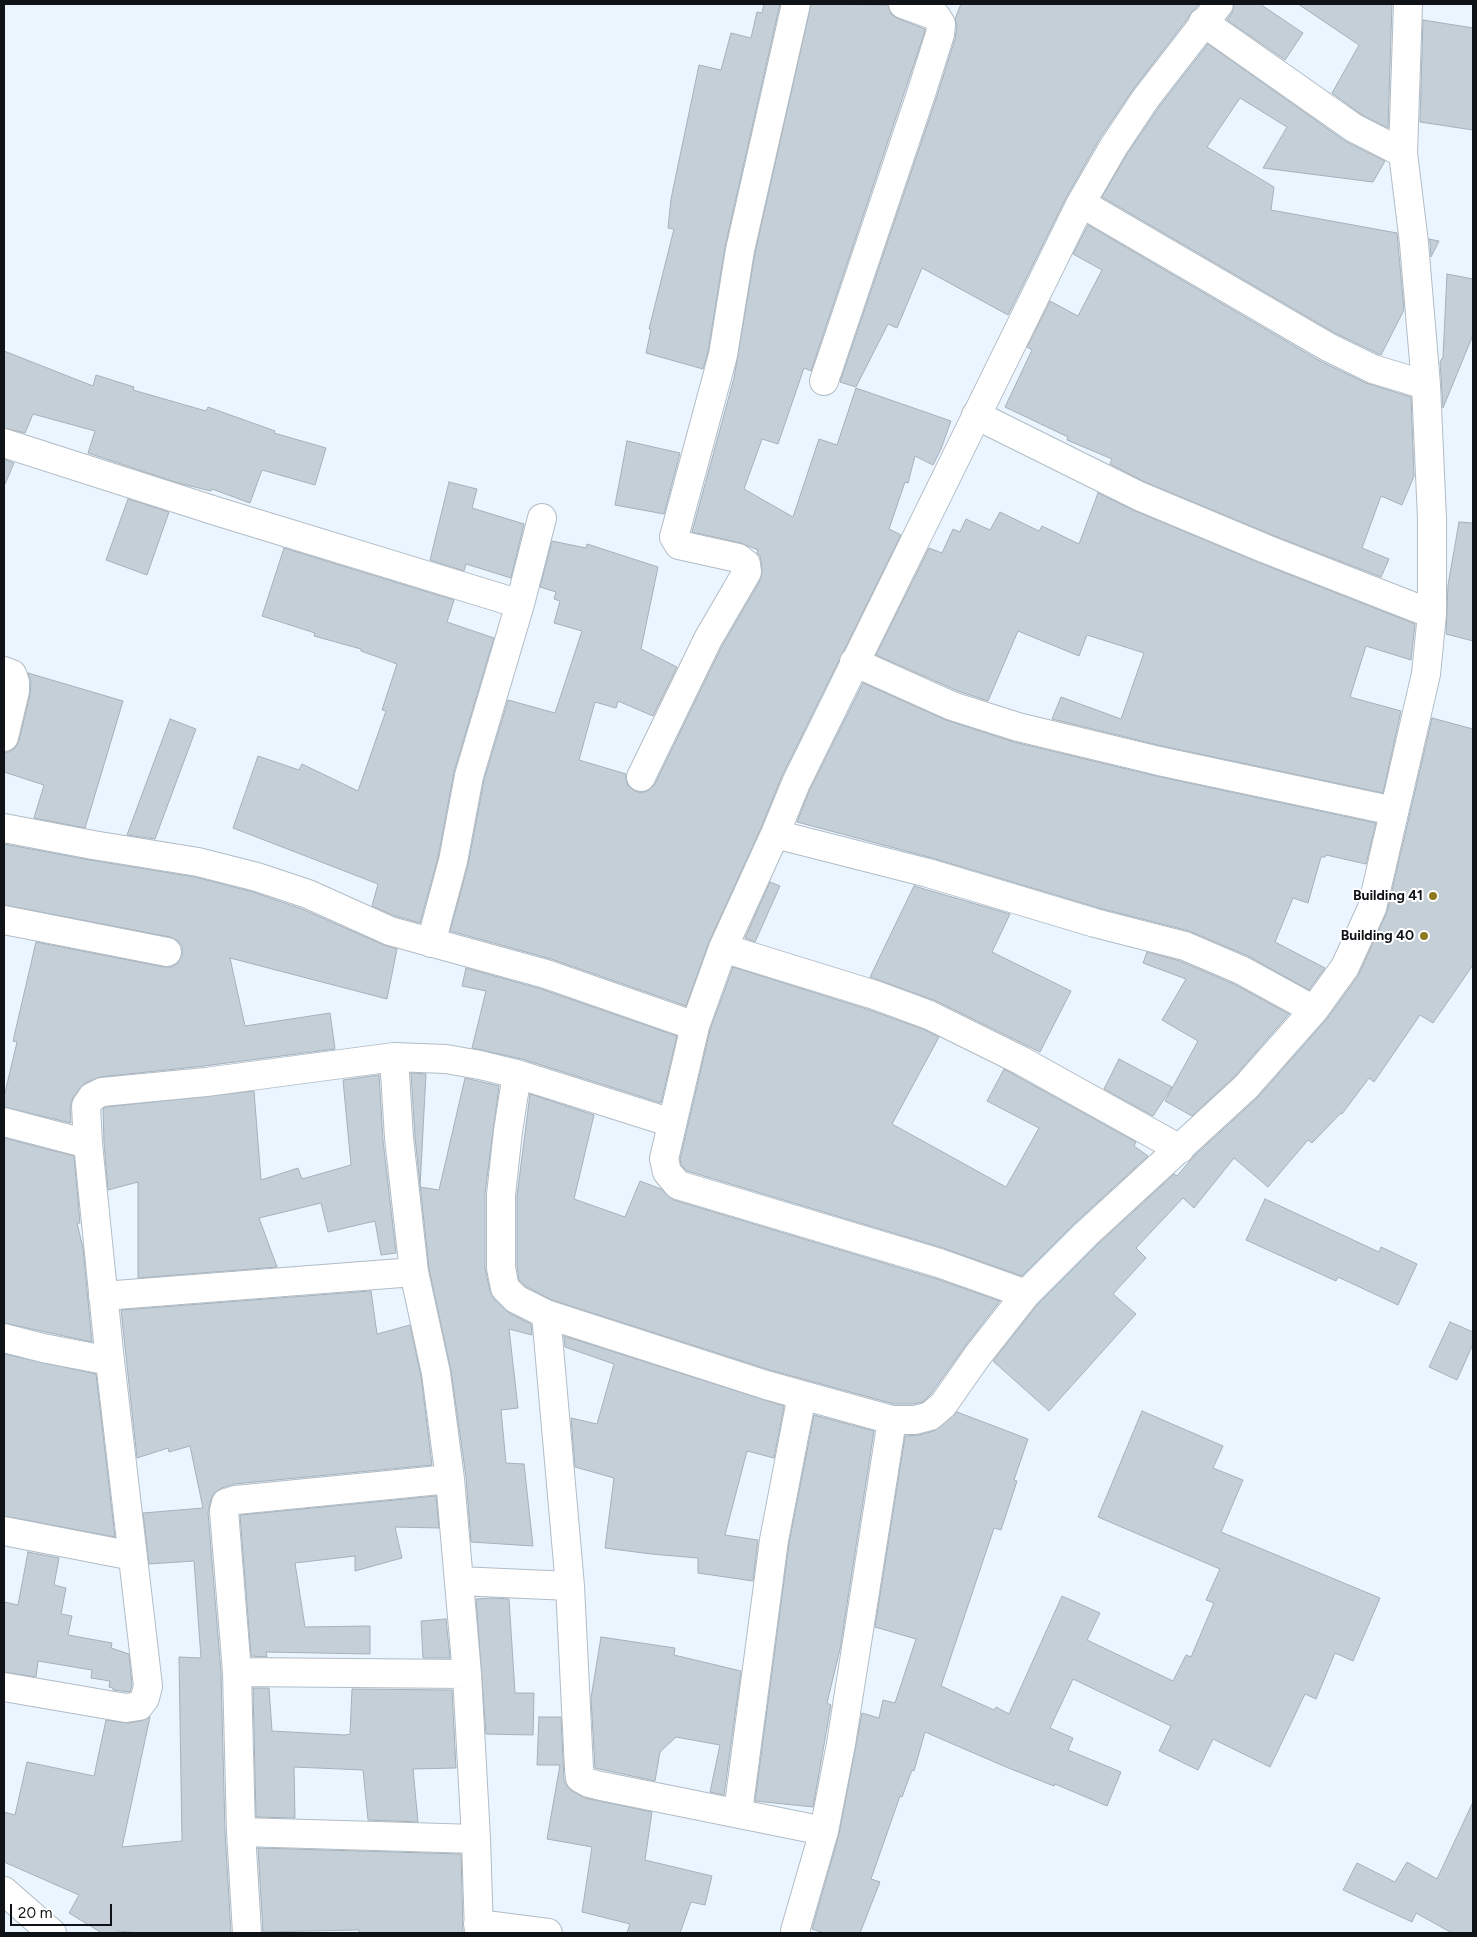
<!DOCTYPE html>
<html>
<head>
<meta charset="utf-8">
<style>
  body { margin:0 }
  #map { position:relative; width:1477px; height:1937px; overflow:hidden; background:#eaf5ff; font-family:Figtree,sans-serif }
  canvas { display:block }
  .frame { position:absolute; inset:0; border:5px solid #0f1216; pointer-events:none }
  .scale { position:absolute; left:10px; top:1904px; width:102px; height:22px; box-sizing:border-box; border:2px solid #0f1216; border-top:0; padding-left:6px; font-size:15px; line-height:18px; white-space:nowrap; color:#0f1216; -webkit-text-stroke:4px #fff; paint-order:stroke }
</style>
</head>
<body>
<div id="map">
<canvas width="1477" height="1937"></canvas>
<div class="frame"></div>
<div class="scale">20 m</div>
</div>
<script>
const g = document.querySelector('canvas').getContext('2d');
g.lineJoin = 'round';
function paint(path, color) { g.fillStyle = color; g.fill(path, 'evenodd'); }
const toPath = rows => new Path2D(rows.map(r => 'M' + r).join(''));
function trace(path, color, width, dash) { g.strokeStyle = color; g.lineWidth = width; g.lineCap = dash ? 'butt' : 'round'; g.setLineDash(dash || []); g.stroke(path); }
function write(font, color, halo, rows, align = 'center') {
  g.font = font + ' Figtree,sans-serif'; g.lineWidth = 4; g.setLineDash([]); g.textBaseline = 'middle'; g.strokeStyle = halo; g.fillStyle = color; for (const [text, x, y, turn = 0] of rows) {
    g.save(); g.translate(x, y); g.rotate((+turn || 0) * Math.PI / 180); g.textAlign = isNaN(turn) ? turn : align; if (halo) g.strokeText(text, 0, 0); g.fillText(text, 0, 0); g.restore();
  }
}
const building = toPath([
  [764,4,780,4,725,247,708,352,703,369,646,353,651,329,649,329,674,229,668,228,671,199,699,65,721,70,731,33,751,38,757,12,762,13,764,4],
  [811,4,888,5,891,14,897,18,925,29,925,31,811,371,804,368,778,444,762,439,744,489,793,517,819,439,837,445,856,388,951,421,941,449,933,465,915,456,908,483,905,482,889,529,901,535,782,776,761,828,709,942,686,1006,551,959,450,931,468,865,484,780,508,700,555,713,582,631,554,623,560,601,554,599,556,592,540,587,552,541,586,548,587,544,658,567,641,649,677,667,653,716,618,701,616,708,595,702,579,760,626,774,626,779,628,786,635,791,642,793,649,790,655,784,722,646,761,579,762,570,760,556,757,553,758,550,741,543,692,532,734,378,755,253,811,4],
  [961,4,1199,4,1191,13,1188,18,1134,88,1100,138,1067,196,1008,315,922,268,897,328,888,324,856,387,840,382,936,99,955,39,957,26,955,19,961,4],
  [1234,4,1260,4,1303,33,1285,60,1227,20,1232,13,1234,4],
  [1298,4,1392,4,1388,128,1362,115,1332,93,1359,45,1298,4],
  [1423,20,1473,28,1473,130,1420,122,1423,20],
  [1208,44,1345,141,1385,161,1373,182,1263,168,1287,127,1240,98,1207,147,1274,187,1271,210,1397,233,1404,310,1381,355,1335,333,1102,197,1127,154,1159,107,1208,44],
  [1088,225,1320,361,1366,383,1411,397,1414,476,1402,505,1381,496,1362,548,1389,559,1381,577,1272,535,1145,482,1110,464,1112,459,1067,440,1068,437,1005,407,1032,350,1027,347,1050,301,1078,316,1102,270,1073,254,1088,225],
  [1429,239,1439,241,1431,257,1430,242,1429,239],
  [1447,274,1473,279,1473,335,1443,408,1440,362,1443,357,1447,274],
  [4,351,93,386,96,375,134,387,133,390,206,411,208,407,275,431,274,433,326,448,315,485,262,470,250,503,212,489,211,491,178,483,88,453,95,431,33,414,25,433,4,428,4,351],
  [627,441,680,453,664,514,615,505,627,441],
  [4,459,14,463,5,484,4,484,4,459],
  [449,482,477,489,472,508,524,524,511,578,466,564,464,571,430,560,449,482],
  [1098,493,1133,510,1260,563,1415,624,1411,660,1366,646,1350,697,1401,711,1383,793,1162,746,1052,719,1061,697,1121,719,1144,653,1087,635,1079,656,1018,631,988,701,958,691,876,655,929,548,942,553,953,529,960,532,966,519,990,530,1000,512,1039,531,1042,526,1079,544,1098,493],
  [128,499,169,512,147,575,106,560,128,499],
  [1459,522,1473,523,1473,641,1446,634,1448,585,1459,522],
  [284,548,454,600,447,622,494,638,454,772,438,858,420,923,395,916,372,906,378,884,233,828,258,756,299,770,302,764,358,791,386,711,382,710,397,664,361,651,361,649,314,636,315,633,262,616,284,548],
  [28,673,123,701,85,828,34,818,44,785,4,772,4,752,9,752,15,748,19,741,30,694,31,682,28,673],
  [863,683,946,720,1014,742,1156,776,1376,823,1366,864,1326,855,1325,857,1321,857,1308,903,1293,898,1275,942,1325,968,1309,990,1248,956,1189,931,1099,908,932,858,797,822,810,789,863,683],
  [1432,718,1473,729,1473,965,1433,1023,1420,1015,1374,1082,1369,1078,1342,1114,1341,1113,1312,1143,1308,1140,1268,1187,1234,1158,1194,1208,1183,1198,1136,1248,1146,1258,1113,1294,1136,1314,1049,1411,993,1361,1038,1304,1097,1245,1174,1174,1177,1176,1194,1156,1258,1097,1326,1020,1358,976,1387,912,1432,718],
  [170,719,196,729,155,839,127,835,170,719],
  [4,844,90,860,195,877,253,892,302,909,384,945,397,949,387,999,230,958,245,1026,330,1013,335,1049,204,1066,100,1077,85,1083,73,1097,70,1107,71,1123,4,1107,4,1097,17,1042,13,1041,36,942,164,967,172,967,178,963,182,955,182,946,178,941,170,937,4,905,4,844],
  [770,882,780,886,755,942,745,938,770,882],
  [914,886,1010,914,992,952,1071,991,1040,1052,936,1001,870,977,914,886],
  [1147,952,1180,961,1234,984,1289,1014,1235,1076,1192,1116,1165,1101,1198,1041,1162,1020,1186,979,1143,963,1147,952],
  [733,967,870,1010,923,1029,939,1037,892,1124,1006,1187,1039,1128,987,1101,1004,1069,1136,1142,1134,1146,1148,1156,1075,1223,1022,1276,943,1248,687,1171,681,1165,680,1159,710,1030,733,967],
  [466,968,541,989,677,1036,661,1103,522,1059,472,1048,486,991,462,986,466,968],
  [1119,1059,1172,1087,1153,1116,1104,1089,1119,1059],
  [411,1073,426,1074,420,1187,439,1190,465,1078,499,1086,485,1193,485,1268,490,1291,494,1299,509,1313,531,1324,532,1335,509,1329,518,1408,501,1410,506,1463,524,1464,533,1546,471,1542,466,1477,451,1371,429,1269,415,1137,411,1073],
  [379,1075,383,1140,396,1253,381,1255,375,1221,328,1232,321,1203,259,1218,277,1267,138,1278,138,1182,108,1190,104,1143,103,1109,106,1107,254,1091,261,1180,298,1168,302,1179,351,1165,343,1080,379,1075],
  [530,1094,594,1115,574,1199,625,1217,640,1181,661,1189,674,1200,934,1278,1000,1301,966,1345,931,1394,923,1402,913,1404,894,1404,770,1370,552,1300,525,1286,519,1280,517,1266,517,1196,530,1094],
  [4,1138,74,1156,80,1223,77,1223,83,1248,92,1342,4,1323,4,1138],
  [1265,1199,1379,1252,1381,1247,1417,1264,1398,1305,1338,1277,1336,1281,1246,1240,1265,1199],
  [371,1291,377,1334,410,1325,421,1376,432,1465,234,1484,222,1488,214,1493,211,1499,208,1512,221,1673,225,1832,231,1933,142,1933,118,1931,117,1933,102,1933,69,1913,79,1895,4,1862,4,1812,15,1815,27,1762,94,1776,106,1720,128,1723,141,1721,150,1717,122,1847,182,1841,179,1657,201,1658,194,1561,149,1564,143,1513,203,1508,190,1446,169,1452,168,1448,137,1458,121,1310,371,1291],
  [1450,1322,1473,1332,1473,1344,1457,1380,1429,1367,1450,1322],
  [564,1336,784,1406,774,1458,747,1451,725,1535,758,1540,753,1581,698,1573,698,1558,651,1554,605,1548,614,1478,575,1467,571,1418,597,1424,614,1364,565,1347,564,1336],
  [4,1354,96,1374,115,1537,4,1516,4,1354],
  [1142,1411,1223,1446,1213,1468,1243,1480,1221,1532,1380,1598,1353,1661,1335,1653,1316,1699,1305,1694,1270,1767,1213,1739,1198,1770,1159,1751,1171,1726,1073,1679,1050,1728,1073,1738,1068,1750,1121,1772,1107,1806,1055,1784,1054,1786,1006,1767,925,1732,914,1771,912,1770,902,1797,900,1796,871,1879,880,1882,860,1933,824,1933,812,1929,839,1834,862,1713,879,1718,883,1700,895,1703,916,1639,875,1627,905,1436,919,1435,934,1431,957,1412,1028,1439,1014,1480,1017,1481,1001,1530,994,1528,941,1686,994,1710,996,1707,1009,1714,1062,1596,1100,1613,1087,1640,1173,1681,1186,1655,1191,1657,1214,1603,1206,1600,1220,1569,1098,1517,1142,1411],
  [814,1415,874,1431,840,1649,827,1703,831,1705,813,1807,755,1801,789,1543,814,1415],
  [436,1496,439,1528,395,1527,402,1558,355,1571,355,1556,295,1563,305,1627,370,1626,370,1654,266,1652,267,1657,251,1656,240,1515,436,1496],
  [28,1552,59,1558,54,1585,66,1588,61,1614,72,1616,68,1635,112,1643,111,1648,129,1654,132,1685,130,1692,113,1690,113,1688,109,1687,110,1681,91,1678,92,1670,38,1661,36,1677,4,1672,4,1602,18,1605,28,1552],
  [492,1598,509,1599,515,1693,534,1693,533,1735,486,1734,476,1599,492,1598],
  [446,1619,450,1658,423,1658,421,1621,446,1619],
  [601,1637,675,1648,674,1655,741,1671,724,1795,710,1792,720,1745,676,1737,660,1752,655,1781,595,1768,591,1698,601,1637],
  [253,1688,269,1688,272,1731,345,1735,350,1734,352,1689,452,1690,456,1768,413,1769,418,1822,368,1820,363,1770,294,1767,295,1818,256,1817,253,1688],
  [539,1717,561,1717,564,1780,567,1786,572,1791,585,1798,652,1812,645,1860,712,1876,705,1905,691,1902,680,1933,627,1933,630,1924,582,1912,592,1847,547,1839,560,1765,537,1765,539,1717],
  [1473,1802,1473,1933,1452,1933,1416,1913,1412,1922,1343,1890,1357,1863,1395,1882,1407,1862,1437,1879,1473,1802],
  [258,1848,461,1854,463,1933,359,1933,359,1930,263,1932,258,1848]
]);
const minor = toPath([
  [1203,22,1354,128,1403,153],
  [1081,203,1328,347,1373,369,1426,385],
  [824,381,921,94,940,34,941,24,936,16,903,4],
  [976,415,1139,496,1266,549,1432,614],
  [4,443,219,512,520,604],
  [854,662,952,706,1018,727,1159,761,1394,811],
  [4,671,12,674,15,682,15,691,4,737],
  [641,777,708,639,747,572,746,564,738,558,679,545,674,537,723,355,740,250,796,4],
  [4,828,93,845,198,862,257,877,308,894,390,931,546,974,695,1026],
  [775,834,928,873,1095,923,1185,946,1241,970,1314,1010],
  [4,920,167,952],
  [431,943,453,861,469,776,520,604,542,518],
  [723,948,875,995,929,1015,1022,1061,1180,1149],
  [394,1057,399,1138,414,1272,436,1373,450,1479,467,1674,476,1839,479,1933],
  [517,1074,508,1131,501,1195,501,1268,505,1288,516,1299,546,1314,766,1385,892,1420,915,1420,930,1416,943,1405,978,1355,1026,1294,1086,1234,1246,1087,1314,1010,1345,967,1372,908,1426,674,1432,614,1432,519,1426,385,1414,243,1403,153,1408,4],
  [4,1122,88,1144],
  [1026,1294,939,1263,678,1185,667,1172,664,1159,695,1026,723,948,775,834,796,783,1081,203,1114,146,1146,98,1219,4],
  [103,1296,414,1272],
  [546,1314,570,1586,579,1769,580,1778,589,1783,601,1786,824,1831],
  [4,1338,43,1348,110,1361],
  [4,1531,133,1556],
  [459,1581,570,1586],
  [237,1672,467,1674],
  [4,1687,126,1708,139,1706,145,1698,148,1686,110,1361,88,1144,86,1106,92,1097,102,1092,206,1082,394,1057,446,1059,480,1065,517,1074,672,1123],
  [738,1812,774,1540,802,1395],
  [241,1832,476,1839],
  [4,1891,52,1933],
  [478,1924,548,1933],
  [795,1931,824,1831,841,1744,892,1420],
  [247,1933,241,1832,237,1672,224,1511,226,1503,236,1500,450,1479]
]);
const markers = [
  [1433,896,5,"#90791f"],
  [1424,936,5,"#90791f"]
];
const poiNames = [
  ["Building 41",1423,896],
  ["Building 40",1414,936]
];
paint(building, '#c4cfd8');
trace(building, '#a6b0b9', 1);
trace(minor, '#b2bcc5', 30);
trace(minor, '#fff', 28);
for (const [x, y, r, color] of markers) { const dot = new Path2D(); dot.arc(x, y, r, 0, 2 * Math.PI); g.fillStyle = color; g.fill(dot); trace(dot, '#fff', 2); }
write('bold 14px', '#0f1216', '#fff', poiNames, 'right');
</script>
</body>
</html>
